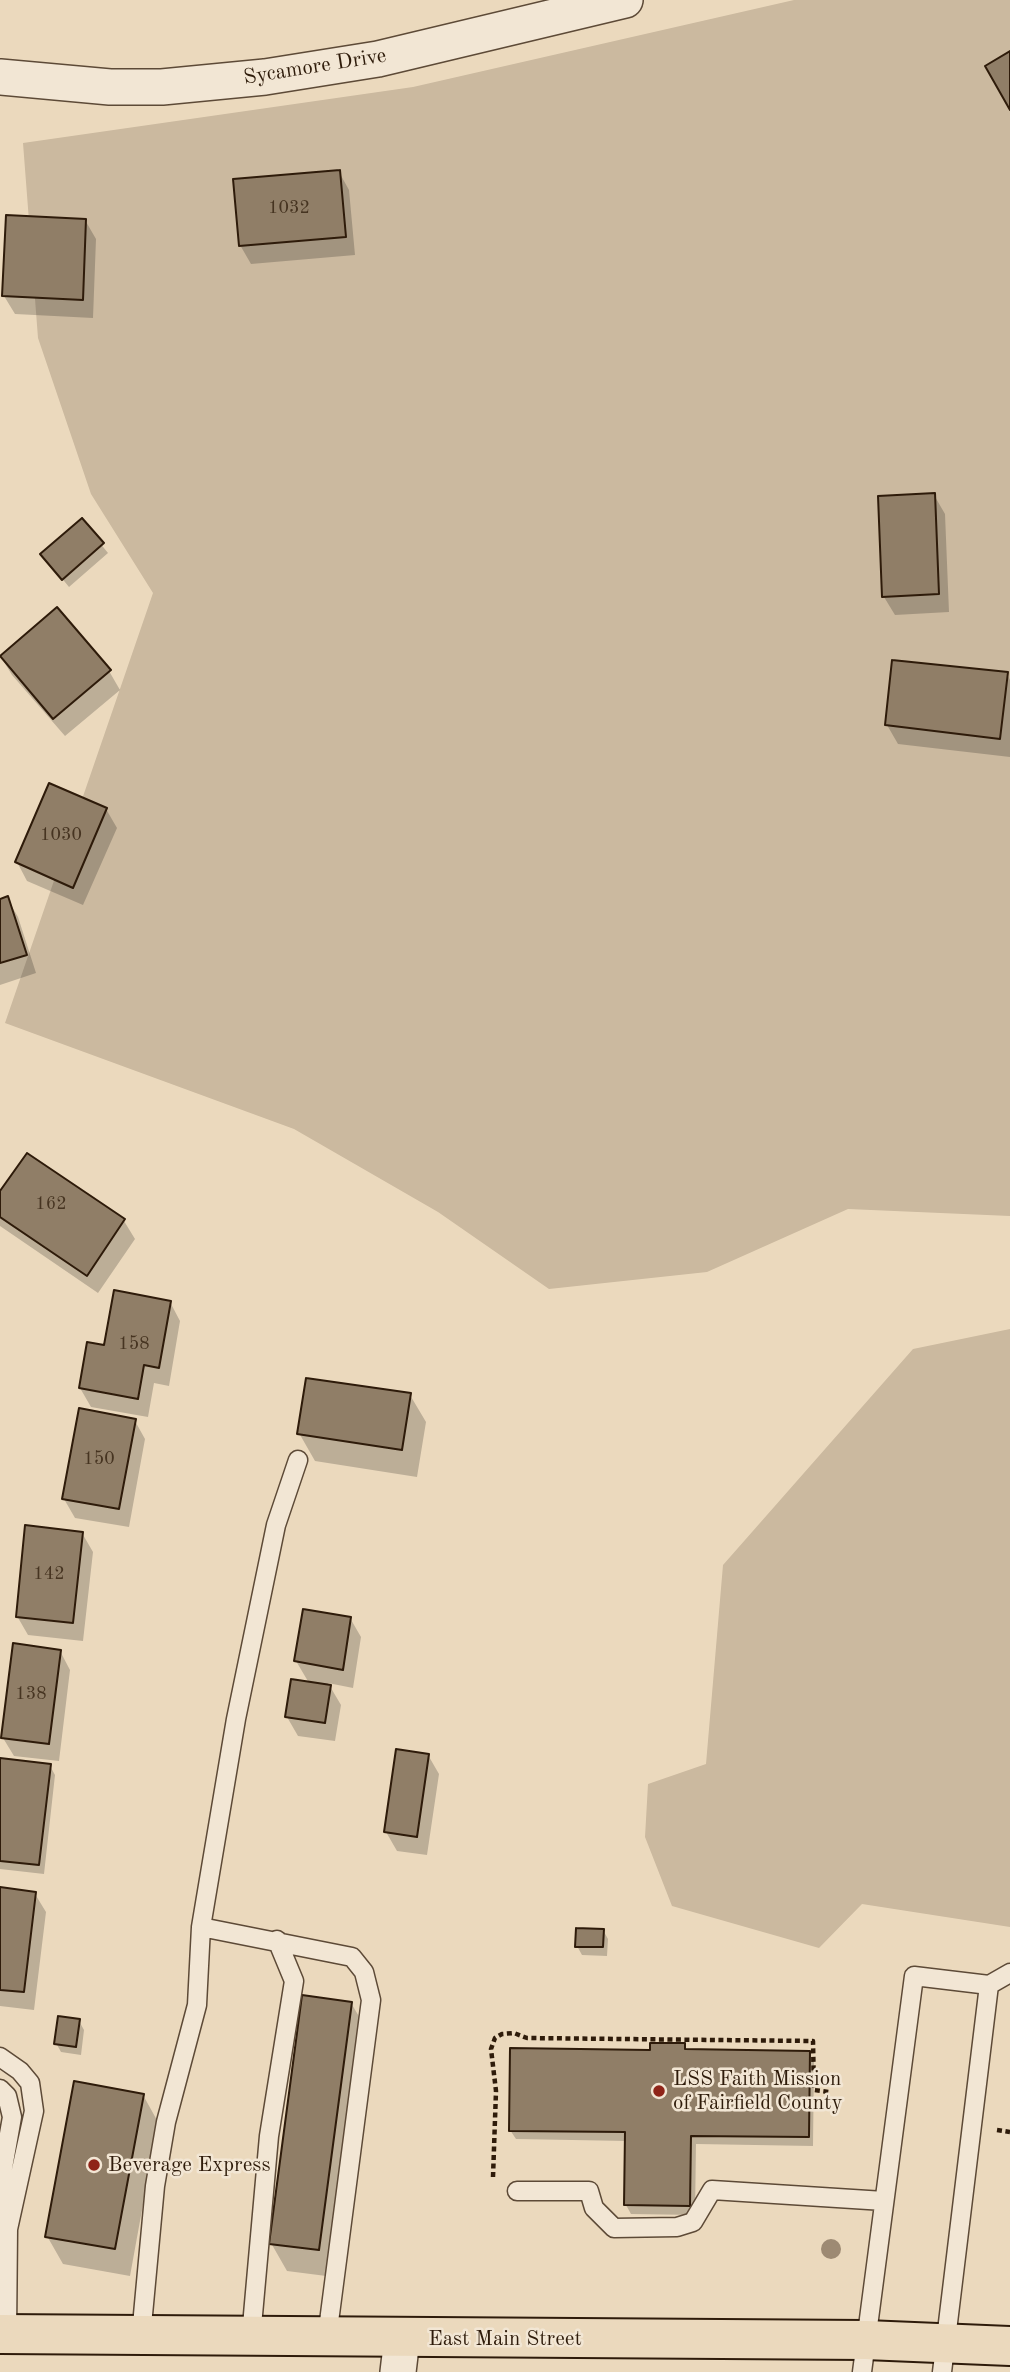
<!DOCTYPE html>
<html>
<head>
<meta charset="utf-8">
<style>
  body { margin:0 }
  canvas { display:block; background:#ebd9bd }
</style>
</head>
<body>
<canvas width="1010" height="2372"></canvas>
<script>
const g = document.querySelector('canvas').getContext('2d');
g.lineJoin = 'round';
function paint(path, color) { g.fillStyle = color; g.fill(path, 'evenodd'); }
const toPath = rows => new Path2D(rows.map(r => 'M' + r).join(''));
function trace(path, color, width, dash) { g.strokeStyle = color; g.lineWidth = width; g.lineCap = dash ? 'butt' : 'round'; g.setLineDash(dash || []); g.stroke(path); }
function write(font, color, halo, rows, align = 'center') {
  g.font = font + ' "Old Standard TT",serif'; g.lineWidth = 5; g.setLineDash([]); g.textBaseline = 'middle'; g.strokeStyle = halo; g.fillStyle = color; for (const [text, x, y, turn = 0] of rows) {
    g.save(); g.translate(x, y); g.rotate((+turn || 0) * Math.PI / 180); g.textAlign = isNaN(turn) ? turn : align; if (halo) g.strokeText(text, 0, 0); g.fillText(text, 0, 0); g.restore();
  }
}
const green = toPath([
  [794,0,1010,0,1010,1216,848,1209,707,1272,549,1289,438,1212,294,1129,5,1023,153,593,91,494,38,338,23,143,413,87],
  [1010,1329,1010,1927,862,1904,819,1948,672,1906,645,1837,648,1784,706,1764,723,1565,913,1349]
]);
const shadow = toPath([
  [339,172,349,190,355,255,251,264,240,245],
  [85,220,96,239,93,318,15,314,4,296],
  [934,495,945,514,949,612,895,615,884,597],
  [82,521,108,553,69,587,42,554],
  [1,657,109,671,120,690,65,736,12,675],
  [1007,674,1010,680,1010,757,898,744,887,725],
  [106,809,117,828,83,905,27,881,17,862],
  [7,898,18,917,36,973,0,985,0,901],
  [27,1155,124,1221,135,1239,98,1293,0,1226,0,1194],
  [170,1302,180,1321,169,1386,154,1383,148,1417,91,1407,80,1388,105,1347],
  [410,1395,426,1422,417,1477,315,1461,299,1433],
  [135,1421,145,1439,129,1527,75,1518,64,1499],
  [82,1533,93,1552,83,1641,28,1635,17,1616],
  [350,1618,361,1637,353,1688,328,1683,341,1705,335,1741,298,1736,287,1717,309,1683,296,1661],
  [60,1651,70,1670,59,1761,14,1756,3,1738],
  [428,1755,439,1774,427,1855,397,1851,386,1832],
  [0,1760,50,1766,55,1775,44,1874,0,1869],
  [0,1889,35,1894,46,1912,34,2010,0,2006],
  [603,1930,608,1939,607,1956,582,1955,577,1946],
  [351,2003,367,2030,334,2277,287,2271,271,2243],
  [79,2021,84,2030,81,2055,61,2052,56,2043],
  [684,2045,688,2051,809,2053,814,2061,813,2146,696,2144,695,2215,631,2214,626,2205,627,2141,516,2139,510,2130,651,2052],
  [143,2095,158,2122,130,2276,63,2264,47,2236]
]);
const building = toPath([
  [1010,51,1010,110,985,66,1010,51],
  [340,170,346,237,239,246,233,179,340,170],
  [6,215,86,219,83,300,2,296,6,215],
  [935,493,939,594,882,597,878,496,935,493],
  [82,518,104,543,62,580,40,554,82,518],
  [57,607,111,670,53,719,0,656,57,607],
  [892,660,1008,672,1000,739,885,725,892,660],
  [49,783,107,808,73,888,15,862,49,783],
  [8,896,27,955,0,963,0,899,8,896],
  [27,1153,125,1219,87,1276,0,1217,0,1191,27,1153],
  [114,1290,171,1301,159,1368,144,1365,138,1399,79,1388,87,1342,104,1345,114,1290],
  [306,1378,411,1393,402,1450,297,1434,306,1378],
  [79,1408,136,1419,119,1509,62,1499,79,1408],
  [25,1525,83,1532,73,1623,16,1617,25,1525],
  [303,1609,351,1617,343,1670,294,1661,303,1609],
  [13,1643,61,1650,49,1744,1,1738,13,1643],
  [291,1679,331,1685,325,1723,285,1717,291,1679],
  [396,1749,429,1754,417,1837,384,1832,396,1749],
  [0,1758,51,1764,39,1865,0,1861,0,1758],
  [0,1887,36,1892,24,1992,0,1990,0,1887],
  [576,1928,604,1929,603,1947,575,1947,576,1928],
  [302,1995,352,2002,319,2250,269,2244,302,1995],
  [58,2016,80,2019,76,2047,54,2044,58,2016],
  [650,2043,685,2043,685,2049,810,2051,809,2137,691,2136,690,2206,624,2205,625,2132,509,2131,510,2048,650,2050,650,2043],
  [74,2081,144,2094,115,2249,45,2237,74,2081]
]);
const path = toPath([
  [997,2130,1010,2132],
  [493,2177,496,2091,491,2049,495,2038,502,2034,514,2033,527,2038,813,2041,814,2090,829,2092]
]);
const service = toPath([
  [201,1927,352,1957,364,1972,371,2000,327,2337],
  [0,2057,20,2071,30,2083,34,2111,8,2229,7,2334],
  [0,2089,7,2096,12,2117,0,2185,7,2218],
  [517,2191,589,2191,594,2208,614,2228,677,2227,693,2222,712,2190,884,2201],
  [141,2336,155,2186,166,2122,197,2005,201,1927,236,1719,276,1525,298,1460],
  [251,2337,269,2136,294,1981,277,1940],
  [862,2372,914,1976,989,1985,1010,1973],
  [942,2372,989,1985]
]);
const minor = toPath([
  [0,77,110,87,162,87,265,77,378,59,625,0],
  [398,2372,402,2338]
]);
const primary = toPath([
  [0,2334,866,2340,1010,2346]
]);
const trees = [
  [831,2249]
];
const markers = [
  [659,2091,7,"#8f2418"],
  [94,2165,7,"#8f2418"]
];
const numberNames = [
  ["1032",289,208],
  ["1030",61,835],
  ["162",51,1204],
  ["158",134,1344],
  ["150",99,1459],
  ["142",49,1574],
  ["138",31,1694]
];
const streetNames = [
  ["Sycamore Drive",315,67,-9],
  ["East Main Street",505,2339]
];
const poiNames = [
  ["LSS Faith Mission",673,2079],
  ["of Fairfield County",673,2103],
  ["Beverage Express",108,2165]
];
paint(green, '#cbb99f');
paint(shadow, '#0003');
paint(building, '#907e67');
trace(building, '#2e1b0a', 2);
trace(service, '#5d4a37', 21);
trace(minor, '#5d4a37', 38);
trace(primary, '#2e1b0a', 42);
trace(path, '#2e1b0a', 4.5, [5, 3.5]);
trace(service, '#f2e6d4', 18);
trace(minor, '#f2e6d4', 35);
trace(primary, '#ebd9bd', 38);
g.fillStyle = '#9d8a73';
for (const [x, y] of trees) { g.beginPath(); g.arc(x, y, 10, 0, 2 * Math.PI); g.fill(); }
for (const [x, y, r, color] of markers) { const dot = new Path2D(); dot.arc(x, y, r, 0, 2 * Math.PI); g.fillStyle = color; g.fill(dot); trace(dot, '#f2e6d4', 2.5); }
write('18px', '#463421', null, numberNames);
write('21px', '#2e1b0a', '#f2e6d4', streetNames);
write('21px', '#2e1b0a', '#f2e6d4', poiNames, 'left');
</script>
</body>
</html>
